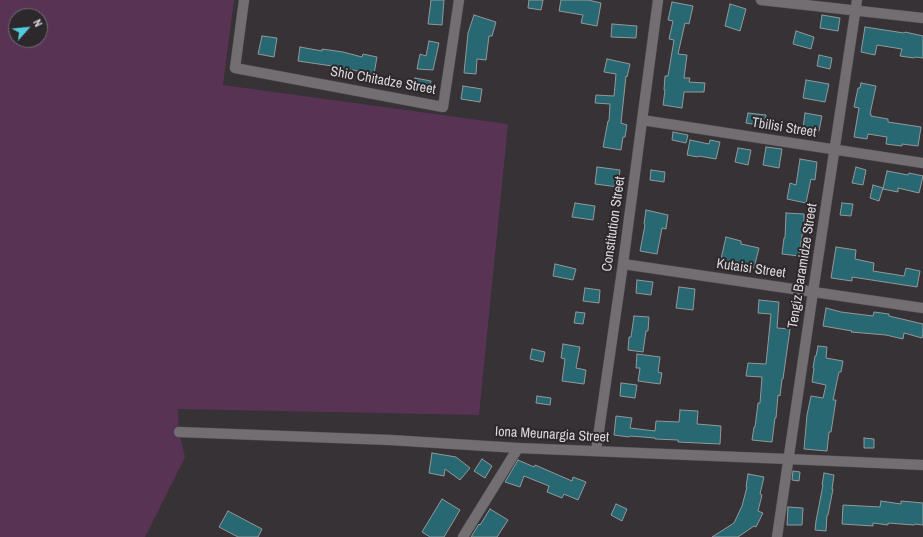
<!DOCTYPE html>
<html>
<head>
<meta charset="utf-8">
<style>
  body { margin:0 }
  #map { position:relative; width:923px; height:537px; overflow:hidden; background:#363236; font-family:"Archivo Narrow",sans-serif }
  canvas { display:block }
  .north { position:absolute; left:8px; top:8px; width:40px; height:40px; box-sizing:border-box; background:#2c282b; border:1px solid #726e71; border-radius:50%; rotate:63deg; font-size:11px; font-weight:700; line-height:16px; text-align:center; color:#dad7d9 }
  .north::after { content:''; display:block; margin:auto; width:14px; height:18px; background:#54cadd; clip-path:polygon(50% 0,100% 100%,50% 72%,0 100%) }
</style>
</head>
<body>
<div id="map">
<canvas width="923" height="537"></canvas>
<div class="north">N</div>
</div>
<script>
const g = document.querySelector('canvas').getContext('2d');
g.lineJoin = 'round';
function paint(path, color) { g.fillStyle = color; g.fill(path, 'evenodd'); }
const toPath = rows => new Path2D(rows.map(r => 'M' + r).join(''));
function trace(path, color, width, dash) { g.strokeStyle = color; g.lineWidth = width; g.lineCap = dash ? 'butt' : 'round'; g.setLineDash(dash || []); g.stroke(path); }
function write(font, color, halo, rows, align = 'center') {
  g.font = font + ' "Archivo Narrow",sans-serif'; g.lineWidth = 4; g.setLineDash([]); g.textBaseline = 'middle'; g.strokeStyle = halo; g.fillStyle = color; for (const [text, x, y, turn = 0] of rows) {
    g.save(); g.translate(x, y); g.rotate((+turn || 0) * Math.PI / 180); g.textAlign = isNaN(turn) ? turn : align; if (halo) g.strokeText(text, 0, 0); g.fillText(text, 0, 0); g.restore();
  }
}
const green = toPath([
  [0,0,234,0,223,85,508,124,479,415,178,409,179,432,185,457,145,537,0,537],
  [16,16,40,16,40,40,16,40]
]);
const building = toPath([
  [431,0,444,0,442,25,428,24,431,0],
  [529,0,543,0,541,10,528,8,529,0],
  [561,0,588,0,601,3,597,26,581,23,583,15,559,11,561,0],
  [672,2,693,6,689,24,685,23,678,54,687,55,684,78,690,78,689,82,705,83,704,92,684,92,682,108,663,105,665,90,664,90,665,76,668,76,674,40,669,39,673,21,668,20,672,2],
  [730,4,746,9,740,31,725,26,730,4],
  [474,15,496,22,492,36,489,36,486,60,477,59,476,74,464,73,468,33,474,15],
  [822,15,840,18,838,31,820,28,822,15],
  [612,24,637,26,636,38,611,37,612,24],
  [865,27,904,33,905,32,923,36,923,58,915,57,914,58,900,56,902,49,877,45,875,55,861,52,865,27],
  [796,31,814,37,811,49,793,44,796,31],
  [262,36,277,38,274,57,258,54,262,36],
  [429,41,439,43,433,70,417,69,420,54,426,56,429,41],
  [300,47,322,51,322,49,343,52,362,57,363,54,377,57,374,74,352,70,351,73,338,70,339,67,298,61,300,47],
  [819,55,832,58,830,69,817,66,819,55],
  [607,59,630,64,627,77,626,76,621,123,627,125,625,137,623,137,621,150,603,147,608,121,609,121,610,104,595,103,596,95,614,96,616,74,604,72,607,59],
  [415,78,431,81,429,91,413,88,415,78],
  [806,80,829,84,825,102,803,98,806,80],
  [861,83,876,86,870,114,871,114,871,116,888,119,888,122,921,127,918,146,902,144,902,146,886,144,887,137,868,134,867,139,854,137,859,108,854,107,858,88,860,88,861,83],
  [463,86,482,89,480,102,461,99,463,86],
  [748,113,766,115,764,126,746,123,748,113],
  [805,113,822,116,819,131,803,128,805,113],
  [673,132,688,135,686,143,672,140,673,132],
  [690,140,709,144,710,140,720,142,716,159,699,156,698,157,687,155,690,140],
  [766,147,782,149,779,168,763,165,766,147],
  [738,148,751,150,748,165,735,162,738,148],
  [800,159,817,162,815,180,811,179,806,203,787,199,790,183,796,185,800,159],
  [597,167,620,170,618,187,595,184,597,167],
  [856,167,866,170,863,185,852,183,856,167],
  [651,170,665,172,664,182,650,180,651,170],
  [887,171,908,175,909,173,923,176,919,193,898,188,898,192,883,189,887,171],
  [873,185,883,188,879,201,870,198,873,185],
  [575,203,595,206,593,220,572,217,575,203],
  [842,203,853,204,851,216,840,215,842,203],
  [646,210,668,215,666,229,662,228,657,254,640,251,645,225,644,224,646,210],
  [786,213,804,214,804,229,803,229,799,256,782,254,784,238,785,238,786,213],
  [726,237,741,241,741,244,759,248,754,268,721,259,726,237],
  [836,247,856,250,855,259,874,263,873,271,904,276,906,268,920,271,917,287,852,277,852,281,831,278,836,247],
  [555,264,576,269,573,280,553,276,555,264],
  [637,280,653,282,651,295,636,293,637,280],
  [679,287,695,289,693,310,676,308,679,287],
  [585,288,600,290,599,303,583,301,585,288],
  [759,300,779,302,777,328,790,329,783,379,782,379,780,396,778,395,776,418,775,418,772,442,752,440,754,427,755,427,758,403,760,403,762,377,746,376,748,363,766,364,771,314,758,313,759,300],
  [826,308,841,312,873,316,874,312,889,314,889,316,923,324,923,334,922,338,904,333,903,339,886,335,851,332,852,331,823,326,826,308],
  [576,312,585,313,583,324,574,323,576,312],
  [634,316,649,317,648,331,646,331,643,352,628,350,629,337,631,337,634,316],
  [563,344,580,347,576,368,586,370,584,384,562,381,565,359,561,358,563,344],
  [818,346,827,347,826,358,843,361,841,372,839,372,833,400,836,400,831,432,829,432,827,451,804,449,807,415,811,396,823,398,826,385,812,382,814,368,813,368,815,356,816,356,818,346],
  [532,349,545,352,543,362,530,359,532,349],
  [637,354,660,357,658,372,662,373,660,384,638,381,640,368,636,368,637,354],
  [621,383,637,385,635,398,620,396,621,383],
  [537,396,551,398,550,405,536,403,537,396],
  [680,410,698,411,697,424,721,426,720,444,678,442,678,440,655,439,655,438,630,436,629,437,614,435,616,416,632,418,630,428,655,431,656,421,679,422,680,410],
  [864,438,874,439,874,448,864,448,864,438],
  [432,453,456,457,470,468,460,480,445,469,444,476,429,473,432,453],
  [482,459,492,466,485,478,474,471,482,459],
  [518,460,534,467,535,465,572,481,573,477,586,482,578,500,564,494,562,498,547,492,549,486,524,476,520,487,505,482,518,460],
  [793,471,800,472,799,481,792,480,793,471],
  [824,473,834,475,832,489,833,489,828,515,827,515,826,531,815,530,816,521,823,485,822,485,824,473],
  [748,474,764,477,760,494,762,495,758,511,763,513,756,527,754,526,738,537,712,537,734,523,742,506,747,487,746,487,748,474],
  [442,499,460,510,444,537,430,537,422,532,442,499],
  [881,501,901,504,901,501,923,503,923,525,915,524,914,525,888,523,888,525,873,523,873,526,842,524,843,505,880,507,881,501],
  [616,504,627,509,622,521,611,515,616,504],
  [788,507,803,508,802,525,787,525,788,507],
  [490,509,508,520,497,537,471,537,479,524,480,525,490,509],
  [228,511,262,529,258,537,238,537,219,527,228,511]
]);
const street = toPath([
  [244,0,235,68,443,107,459,0],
  [761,0,923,18],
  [642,120,923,163],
  [623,264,923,308],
  [179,432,390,440,518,448,788,459,923,465],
  [596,451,623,264,658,0],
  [463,537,518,448],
  [777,537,813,292,857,0]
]);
const streetNames = [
  ["Shio Chitadze Street",383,81,10],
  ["Tbilisi Street",784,128,9],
  ["Constitution Street",614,224,-82],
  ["Tengiz Baramidze Street",803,266,-81],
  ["Kutaisi Street",751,269,8],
  ["Iona Meunargia Street",552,435,3]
];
paint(green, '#583354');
paint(building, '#286872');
trace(building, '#92999a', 1);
trace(street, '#534f52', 11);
trace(street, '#726e71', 10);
write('14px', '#dad7d9', '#2c282b', streetNames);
</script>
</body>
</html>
